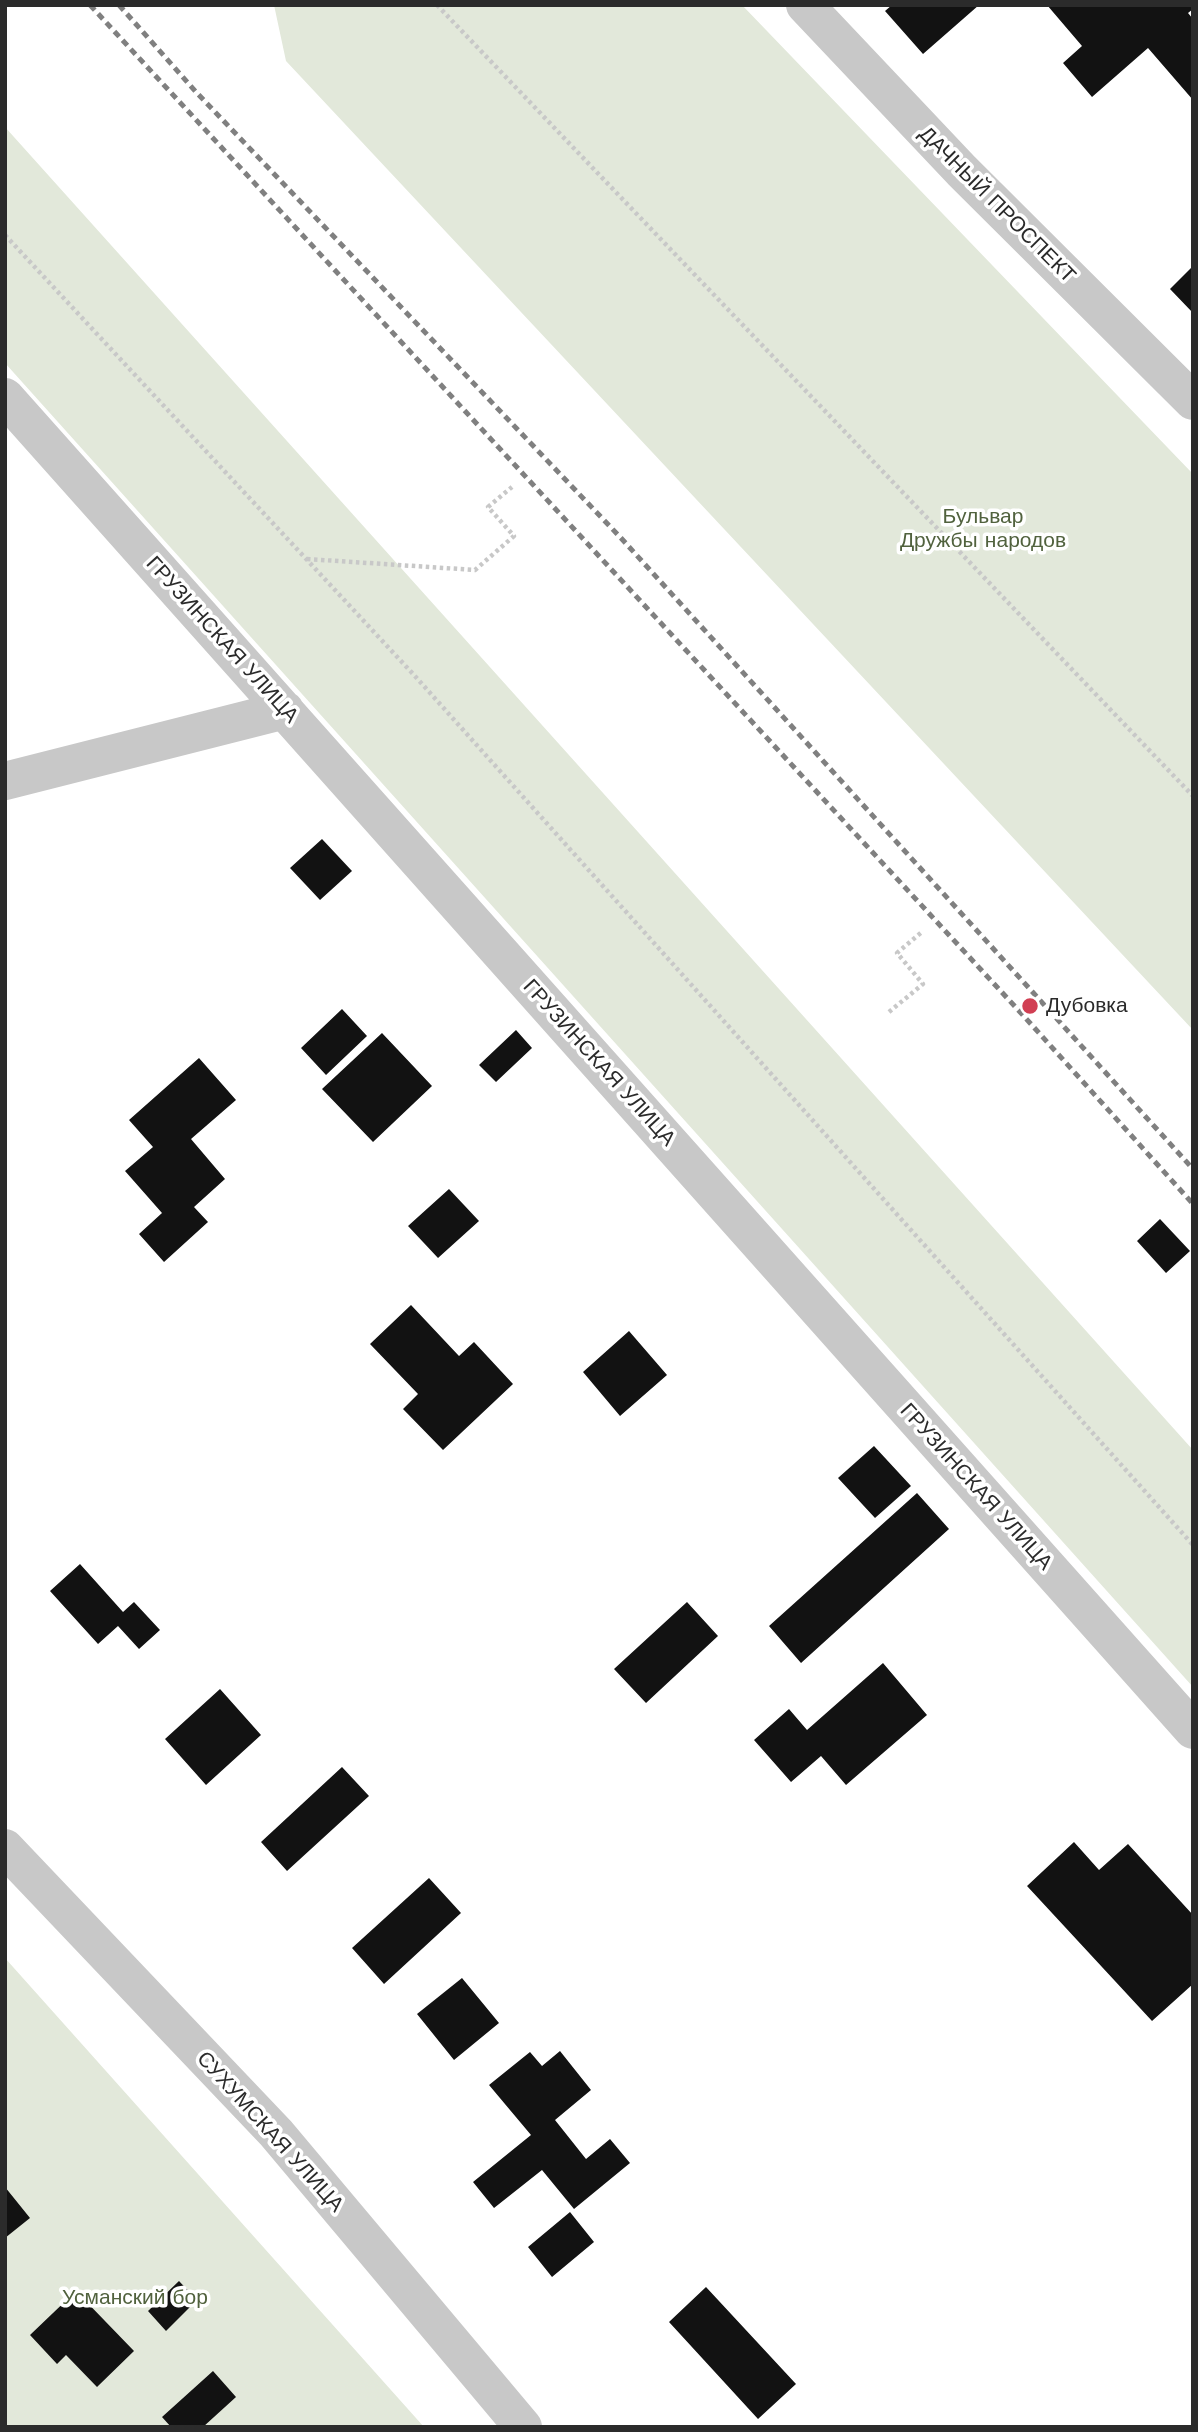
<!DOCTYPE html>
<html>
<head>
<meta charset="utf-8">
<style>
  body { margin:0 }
  #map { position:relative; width:1198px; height:2432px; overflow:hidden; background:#fff; font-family:"Work Sans",sans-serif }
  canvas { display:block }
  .frame { position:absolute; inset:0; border:7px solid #2b2b2b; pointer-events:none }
</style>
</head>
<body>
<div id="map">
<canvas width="1198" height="2432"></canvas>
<div class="frame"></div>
</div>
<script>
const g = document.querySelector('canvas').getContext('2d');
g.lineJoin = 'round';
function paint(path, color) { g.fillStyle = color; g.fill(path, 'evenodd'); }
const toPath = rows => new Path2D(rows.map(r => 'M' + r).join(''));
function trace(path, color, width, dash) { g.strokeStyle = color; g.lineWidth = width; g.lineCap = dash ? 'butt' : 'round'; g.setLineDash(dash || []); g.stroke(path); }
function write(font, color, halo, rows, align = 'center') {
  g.font = font + ' "Work Sans",sans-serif'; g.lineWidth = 7; g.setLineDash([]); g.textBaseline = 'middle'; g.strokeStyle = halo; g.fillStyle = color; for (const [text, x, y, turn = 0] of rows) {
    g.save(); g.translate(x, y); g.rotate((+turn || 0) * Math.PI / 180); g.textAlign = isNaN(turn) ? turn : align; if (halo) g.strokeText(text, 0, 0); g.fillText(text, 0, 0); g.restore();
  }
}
const green = toPath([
  [274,5,742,5,1193,474,1193,1030,286,61],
  [5,127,1193,1450,1193,1687,5,363],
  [5,1958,424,2427,5,2427]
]);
const building = toPath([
  [892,5,979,5,923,54,885,11],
  [1047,5,1193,5,1193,9,1188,13,1193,19,1193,100,1148,48,1092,97,1063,63,1082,46],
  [1193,266,1193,313,1170,289],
  [322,839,352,871,320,900,290,868],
  [342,1009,367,1036,326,1075,301,1048],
  [516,1030,532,1048,496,1082,479,1065],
  [382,1033,432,1086,373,1142,322,1089],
  [199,1058,236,1100,191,1139,225,1179,194,1207,208,1222,164,1262,139,1234,162,1213,125,1171,153,1147,129,1120],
  [449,1189,479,1221,438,1258,408,1226],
  [1160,1219,1190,1251,1166,1273,1137,1241],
  [411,1305,459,1356,474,1342,513,1384,443,1450,403,1409,418,1394,370,1344],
  [629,1331,667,1375,620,1416,583,1372],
  [874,1446,911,1486,875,1518,838,1478],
  [917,1493,949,1529,801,1663,769,1626],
  [80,1564,123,1612,134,1602,160,1630,139,1649,118,1626,98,1644,50,1591],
  [687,1602,718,1636,646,1703,614,1669],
  [883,1663,927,1715,846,1785,821,1756,791,1782,754,1740,789,1709,807,1730],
  [220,1689,261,1735,206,1785,165,1739],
  [342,1767,369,1796,287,1871,261,1842],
  [1074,1842,1099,1870,1128,1844,1193,1915,1193,1984,1152,2021,1027,1886],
  [429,1878,461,1913,384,1984,352,1948],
  [462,1978,499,2023,454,2060,417,2014],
  [560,2051,591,2090,555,2120,586,2159,610,2139,630,2163,574,2209,542,2170,494,2208,473,2182,531,2135,489,2085,530,2052,542,2066],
  [5,2187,30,2218,5,2238],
  [570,2212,594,2242,552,2277,528,2247],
  [179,2281,197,2300,166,2331,148,2311],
  [706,2287,796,2384,758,2419,669,2322],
  [76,2291,134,2351,97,2387,66,2355,57,2364,30,2335],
  [213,2371,236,2397,203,2427,171,2427,162,2417]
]);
const path = toPath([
  [437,5,1193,796],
  [5,235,414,675,1193,1545],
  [307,559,475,570,514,536,488,507,512,487],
  [889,1012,923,984,897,953,923,931]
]);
const minor = toPath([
  [805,5,962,171,1193,401],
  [5,397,1193,1730],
  [5,781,285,710],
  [5,1848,276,2133,523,2427]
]);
const rail = toPath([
  [90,5,1021,1013,1193,1204],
  [119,5,196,92,621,538,1193,1169]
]);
const markers = [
  [1030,1006,9,"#d13f53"]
];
const streetNames = [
  ["ДАЧНЫЙ ПРОСПЕКТ",997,205,45],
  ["ГРУЗИНСКАЯ УЛИЦА",222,640,48],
  ["ГРУЗИНСКАЯ УЛИЦА",599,1063,48],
  ["ГРУЗИНСКАЯ УЛИЦА",976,1487,48],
  ["СУХУМСКАЯ УЛИЦА",270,2132,48]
];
const parkNames = [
  ["Бульвар",983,517],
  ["Дружбы народов",983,541],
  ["Усманский бор",135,2298]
];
const poiNames = [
  ["Дубовка",1046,1006]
];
paint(green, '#e2e8da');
paint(building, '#121212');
trace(path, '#c8c8c8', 4.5, [3.5, 3.5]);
trace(minor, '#c8c8c8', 38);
trace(rail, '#808080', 5, [7, 5]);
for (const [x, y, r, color] of markers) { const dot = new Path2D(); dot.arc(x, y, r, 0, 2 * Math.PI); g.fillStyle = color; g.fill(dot); trace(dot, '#fff', 2.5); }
write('21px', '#2b2b2b', '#fff', streetNames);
write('21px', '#51623e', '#fff', parkNames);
write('21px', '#2b2b2b', '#fff', poiNames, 'left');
</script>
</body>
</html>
